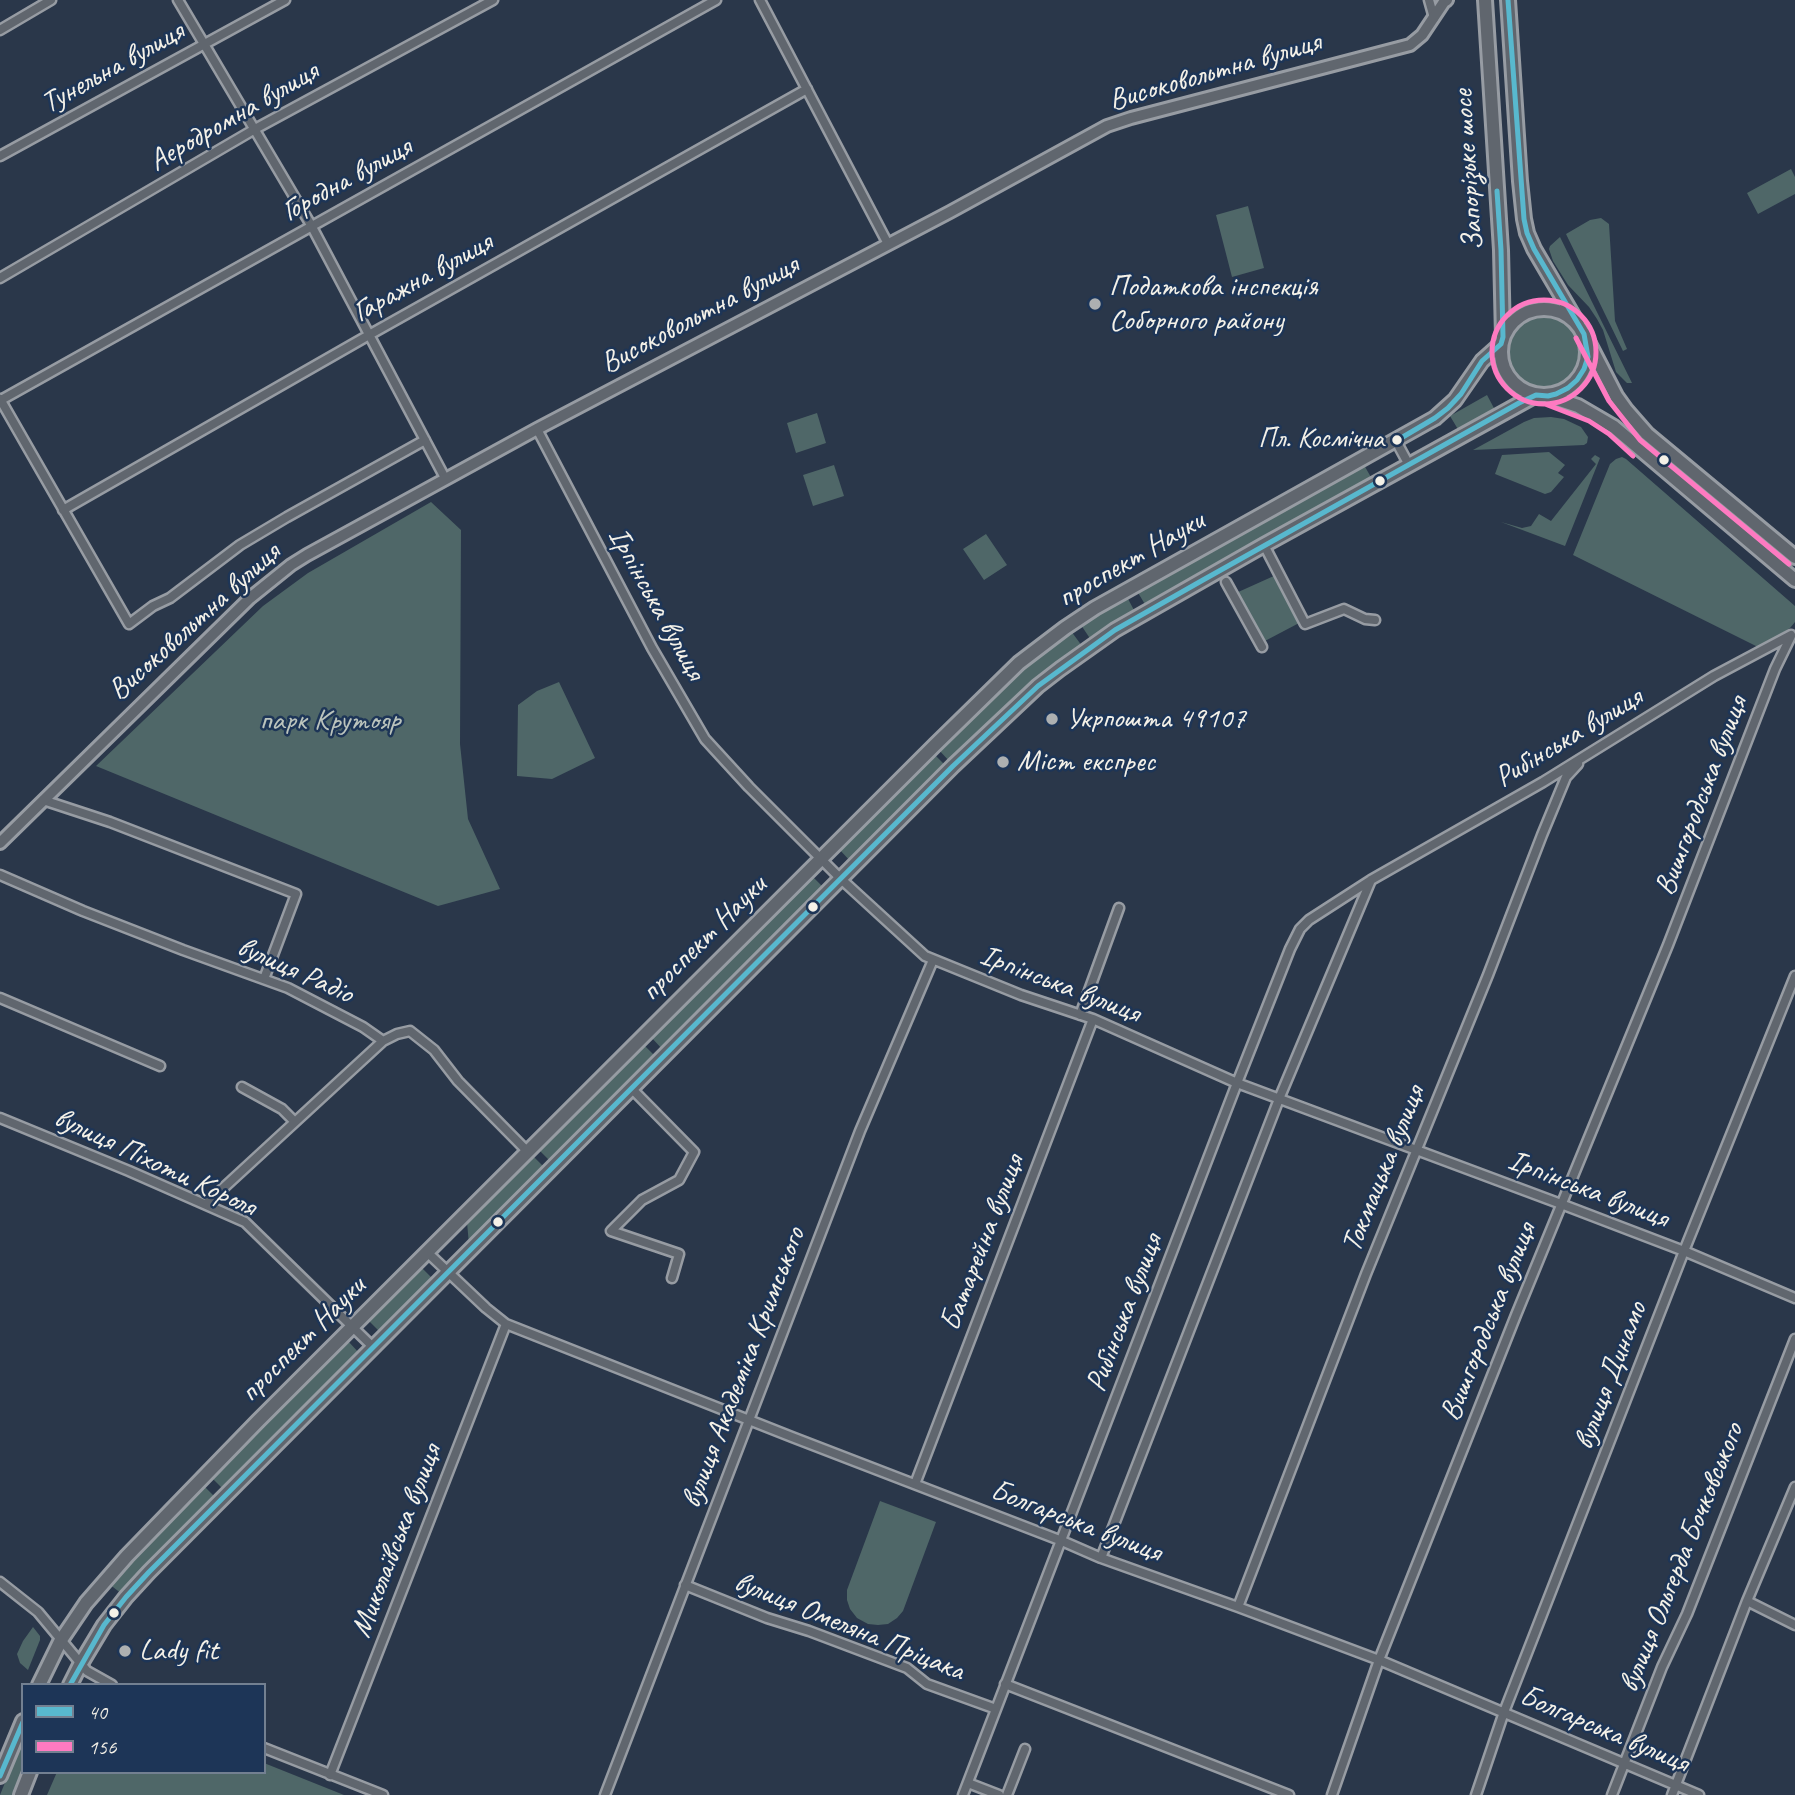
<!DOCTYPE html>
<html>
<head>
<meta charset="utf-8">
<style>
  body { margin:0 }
  #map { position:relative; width:1795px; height:1795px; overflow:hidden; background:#2a374a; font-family:Caveat,sans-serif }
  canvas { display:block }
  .legend { position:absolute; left:21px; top:1683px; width:245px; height:91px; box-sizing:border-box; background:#1d3557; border:2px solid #738091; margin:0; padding:9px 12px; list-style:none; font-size:21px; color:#f4f1e8 }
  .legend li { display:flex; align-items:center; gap:14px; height:35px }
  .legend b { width:35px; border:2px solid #738091 }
</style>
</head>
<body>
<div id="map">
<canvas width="1795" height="1795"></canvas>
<ul class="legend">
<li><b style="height:9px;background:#58b8ce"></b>40</li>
<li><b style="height:9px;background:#fe7ac1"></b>156</li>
</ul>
</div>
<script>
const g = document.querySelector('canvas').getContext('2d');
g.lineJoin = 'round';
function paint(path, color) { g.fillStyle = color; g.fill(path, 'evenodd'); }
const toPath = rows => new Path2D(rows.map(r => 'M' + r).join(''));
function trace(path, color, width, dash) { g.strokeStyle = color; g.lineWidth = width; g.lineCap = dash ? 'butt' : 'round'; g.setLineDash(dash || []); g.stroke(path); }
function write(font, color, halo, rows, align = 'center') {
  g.font = font + ' Caveat,sans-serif'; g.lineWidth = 5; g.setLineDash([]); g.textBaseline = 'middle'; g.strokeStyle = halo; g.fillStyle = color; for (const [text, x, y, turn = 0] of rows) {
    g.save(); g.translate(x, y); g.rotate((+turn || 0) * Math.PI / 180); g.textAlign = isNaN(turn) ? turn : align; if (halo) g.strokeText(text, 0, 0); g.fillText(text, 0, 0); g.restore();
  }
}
const green = toPath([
  [1791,169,1795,177,1795,194,1758,214,1747,193],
  [1248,206,1264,268,1232,277,1216,215],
  [1601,218,1609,224,1615,321,1627,349,1623,351,1566,234,1590,220],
  [1560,237,1632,383,1627,383,1616,372,1603,330,1597,319,1589,307,1568,285,1553,261,1549,249,1550,246],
  '1508 351a37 37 0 1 1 74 0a37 37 0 1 1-74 0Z',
  [1487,395,1495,410,1459,431,1450,416],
  [817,413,826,443,796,453,787,423],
  [1551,417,1564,419,1581,427,1588,437,1587,443,1584,445,1473,450,1524,422,1534,418],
  [1549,452,1565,465,1558,473,1564,477,1551,492,1545,494,1495,474,1502,455],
  [1595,455,1600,458,1565,546,1501,522,1522,528,1531,526,1539,514,1551,521,1596,464,1591,459],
  [1622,457,1626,459,1795,606,1795,622,1790,628,1760,648,1573,555,1610,464,1616,459],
  [834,465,844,496,813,506,803,475],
  [1364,465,1372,479,1146,606,1137,591],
  [431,502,461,530,460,744,468,819,500,889,438,906,96,766,263,606,308,573],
  [986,534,1007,565,984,580,963,549],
  [1276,575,1301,622,1263,642,1236,593],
  [1127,597,1135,612,1091,640,1081,625],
  [1071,631,1082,646,950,762,938,749,1022,668],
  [559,682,595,758,552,779,517,776,518,705,537,691],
  [934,754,946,766,851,862,839,849],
  [812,876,824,888,663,1050,651,1037],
  [644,1045,656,1057,551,1162,539,1150],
  [533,1156,545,1168,469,1245,467,1222],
  [422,1268,434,1280,381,1333,369,1321],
  [348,1341,360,1354,224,1490,212,1478],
  [204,1486,216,1498,122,1594,109,1584],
  [880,1501,936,1522,903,1611,897,1618,888,1624,878,1625,868,1624,857,1618,850,1609,847,1600,847,1590],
  [33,1627,40,1636,40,1640,28,1670,20,1663,17,1654,23,1641],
  [23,1738,23,1772,27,1772,17,1795,0,1795],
  [264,1763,344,1795,47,1795,57,1772,264,1772]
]);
const minor = toPath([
  [178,0,311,225,445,478],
  [760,0,888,244],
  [1429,0,1434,18],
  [0,30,51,0],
  [0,156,285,0],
  [0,278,255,129,493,0],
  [0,399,129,624,153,606,170,598,240,545,287,517,425,440],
  [1,400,716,0],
  [537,429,652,648,705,739,749,787,841,879,925,956,1021,995,1093,1019,1237,1083,1561,1204,1684,1251,1795,1298],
  [1396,441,1409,465],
  [63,510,369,335,807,89],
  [1264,545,1305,624,1344,609,1365,619,1375,620],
  [1226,582,1262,647],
  [43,800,110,822,296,894,264,979],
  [0,875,83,911,183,950,288,988,363,1027,383,1041,397,1034,410,1031,434,1050,458,1081,528,1152],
  [0,998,160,1066],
  [1080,1015,1119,908],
  [242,1087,282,1109,295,1122],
  [632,1089,694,1152,679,1180,642,1200,611,1231,679,1254,672,1278],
  [0,1118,129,1171,245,1222,374,1348],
  [206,1204,383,1041],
  [428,1253,486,1308,506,1324,792,1437,1062,1541,1101,1558,1238,1607,1379,1660,1699,1795],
  [915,1484,1093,1019],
  [1101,1558,1279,1099,1371,880],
  [0,1582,38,1612,87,1671,112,1685],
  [685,1585,767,1618,809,1631,907,1668,927,1684,996,1709],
  [1747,1601,1795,1625],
  [1238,1607,1366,1274,1488,975,1542,835,1566,777,1578,764],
  [1005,1684,1289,1795],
  [264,1748,383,1795],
  [330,1775,506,1324],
  [968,1783,999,1795],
  [605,1795,860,1131,933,960],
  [963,1795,1237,1083,1290,949,1300,929,1309,920,1371,880,1543,782,1714,676,1791,635],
  [1007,1795,1025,1749],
  [1332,1795,1379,1660,1516,1315,1668,945,1775,669,1791,636],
  [1476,1795,1504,1712,1684,1251,1795,976],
  [1612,1795,1662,1667,1687,1614,1795,1339],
  [1672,1795,1747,1601,1795,1487]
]);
const secondary = toPath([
  [0,843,250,598,291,565,307,555,537,429,950,212,1107,126,1131,118,1410,45,1422,35,1444,2,1447,0]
]);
const primary = toPath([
  [1485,0,1501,250,1503,337],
  [1508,0,1520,181,1524,219,1527,233,1534,249,1578,324],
  '1501 352a43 43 0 1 1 86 0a43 43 0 1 1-86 0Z',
  [1584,334,1616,396,1626,410,1647,434,1795,557],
  [1548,396,1578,406,1614,427,1795,580],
  [39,1685,61,1640,86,1603,127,1556,258,1421,935,745,1019,663,1065,628,1095,608,1435,418,1455,400,1482,361,1501,344],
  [70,1685,80,1665,104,1625,126,1597,149,1572,953,766,1038,686,1060,669,1115,630,1264,545,1536,395],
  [0,1776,23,1721],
  [21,1795,30,1772]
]);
const bus1 = toPath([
  [1396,441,1435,418,1448,408,1461,394,1482,361,1501,344,1503,337,1501,250,1497,191],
  [70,1685,104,1625,126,1597,149,1572,953,766,1038,686,1115,630,1203,580,1519,403,1536,395,1548,396,1556,394,1568,388,1577,380,1584,369,1588,357,1584,334,1534,249,1527,233,1524,219,1508,0],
  [0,1776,23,1722]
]);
const bus2 = toPath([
  '1492 352a52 52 0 1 1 104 0a52 52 0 1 1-104 0Z',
  [1576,338,1609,401,1640,440,1789,564],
  [1545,404,1589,421,1609,434,1633,456]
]);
const markers = [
  [1095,304,7,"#adb0b1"],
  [1397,440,6,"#f4f1e8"],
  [1664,460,6,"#f4f1e8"],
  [1380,481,6,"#f4f1e8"],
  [1052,719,7,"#adb0b1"],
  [1003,762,7,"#adb0b1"],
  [813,907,6,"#f4f1e8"],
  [498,1222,6,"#f4f1e8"],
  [114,1613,6,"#f4f1e8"],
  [125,1651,7,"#adb0b1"]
];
const busNames = [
  ["Пл. Космічна",1384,440]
];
const streetNames = [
  ["Тунельна вулиця",113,68,-29],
  ["Високовольтна вулиця",1215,72,-16],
  ["Аеродромна вулиця",234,117,-30],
  ["Запорізьке шосе",1469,170,-94],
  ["Городна вулиця",347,180,-29],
  ["Гаражна вулиця",423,278,-29],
  ["Високовольтна вулиця",700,315,-28],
  ["проспект Науки",1131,560,-30],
  ["Ірпінська вулиця",656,604,61],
  ["Високовольтна вулиця",195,622,-42],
  ["Рибінська вулиця",1569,738,-31],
  ["Вишгородська вулиця",1702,796,-69],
  ["проспект Науки",704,939,-45],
  ["вулиця Радіо",295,971,24],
  ["Ірпінська вулиця",1060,985,21],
  ["вулиця Піхоти Короля",155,1163,25],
  ["Токмацька вулиця",1384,1169,-68],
  ["Ірпінська вулиця",1588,1190,21],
  ["Батарейна вулиця",983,1243,-69],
  ["Рибінська вулиця",1125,1313,-69],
  ["Вишгородська вулиця",1489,1322,-68],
  ["проспект Науки",303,1340,-45],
  ["вулиця Академіка Кримського",744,1368,-69],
  ["вулиця Динамо",1611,1376,-69],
  ["Болгарська вулиця",1076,1522,21],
  ["Миколаївська вулиця",397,1541,-69],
  ["вулиця Ольгерда Бочковського",1682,1558,-68],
  ["вулиця Омеляна Пріцака",849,1627,22],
  ["Болгарська вулиця",1604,1730,23]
];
const poiNames = [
  ["Податкова інспекція",1109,287],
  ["Соборного району",1109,321],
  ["Укрпошта 49107",1066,719],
  ["Міст експрес",1017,762],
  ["Lady fit",139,1651]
];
const parkNames = [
  ["парк Крутояр",330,721]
];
paint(green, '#4f6768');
trace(minor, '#979ca3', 13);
trace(secondary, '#979ca3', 16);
trace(primary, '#979ca3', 18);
trace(minor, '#60666e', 8);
trace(secondary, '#60666e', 10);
trace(primary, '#60666e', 12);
trace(bus1, '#58b8ce', 5);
trace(bus2, '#fe7ac1', 5);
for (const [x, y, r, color] of markers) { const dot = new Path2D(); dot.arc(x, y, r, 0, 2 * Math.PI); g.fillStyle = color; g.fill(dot); trace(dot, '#1d3557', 2.5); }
write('28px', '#f4f1e8', '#1d3557', busNames, 'right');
write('30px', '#f4f1e8', '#1d3557', streetNames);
write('30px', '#f4f1e8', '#1d3557', poiNames, 'left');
write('30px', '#bcc4bd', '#1d3557', parkNames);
</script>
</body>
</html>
